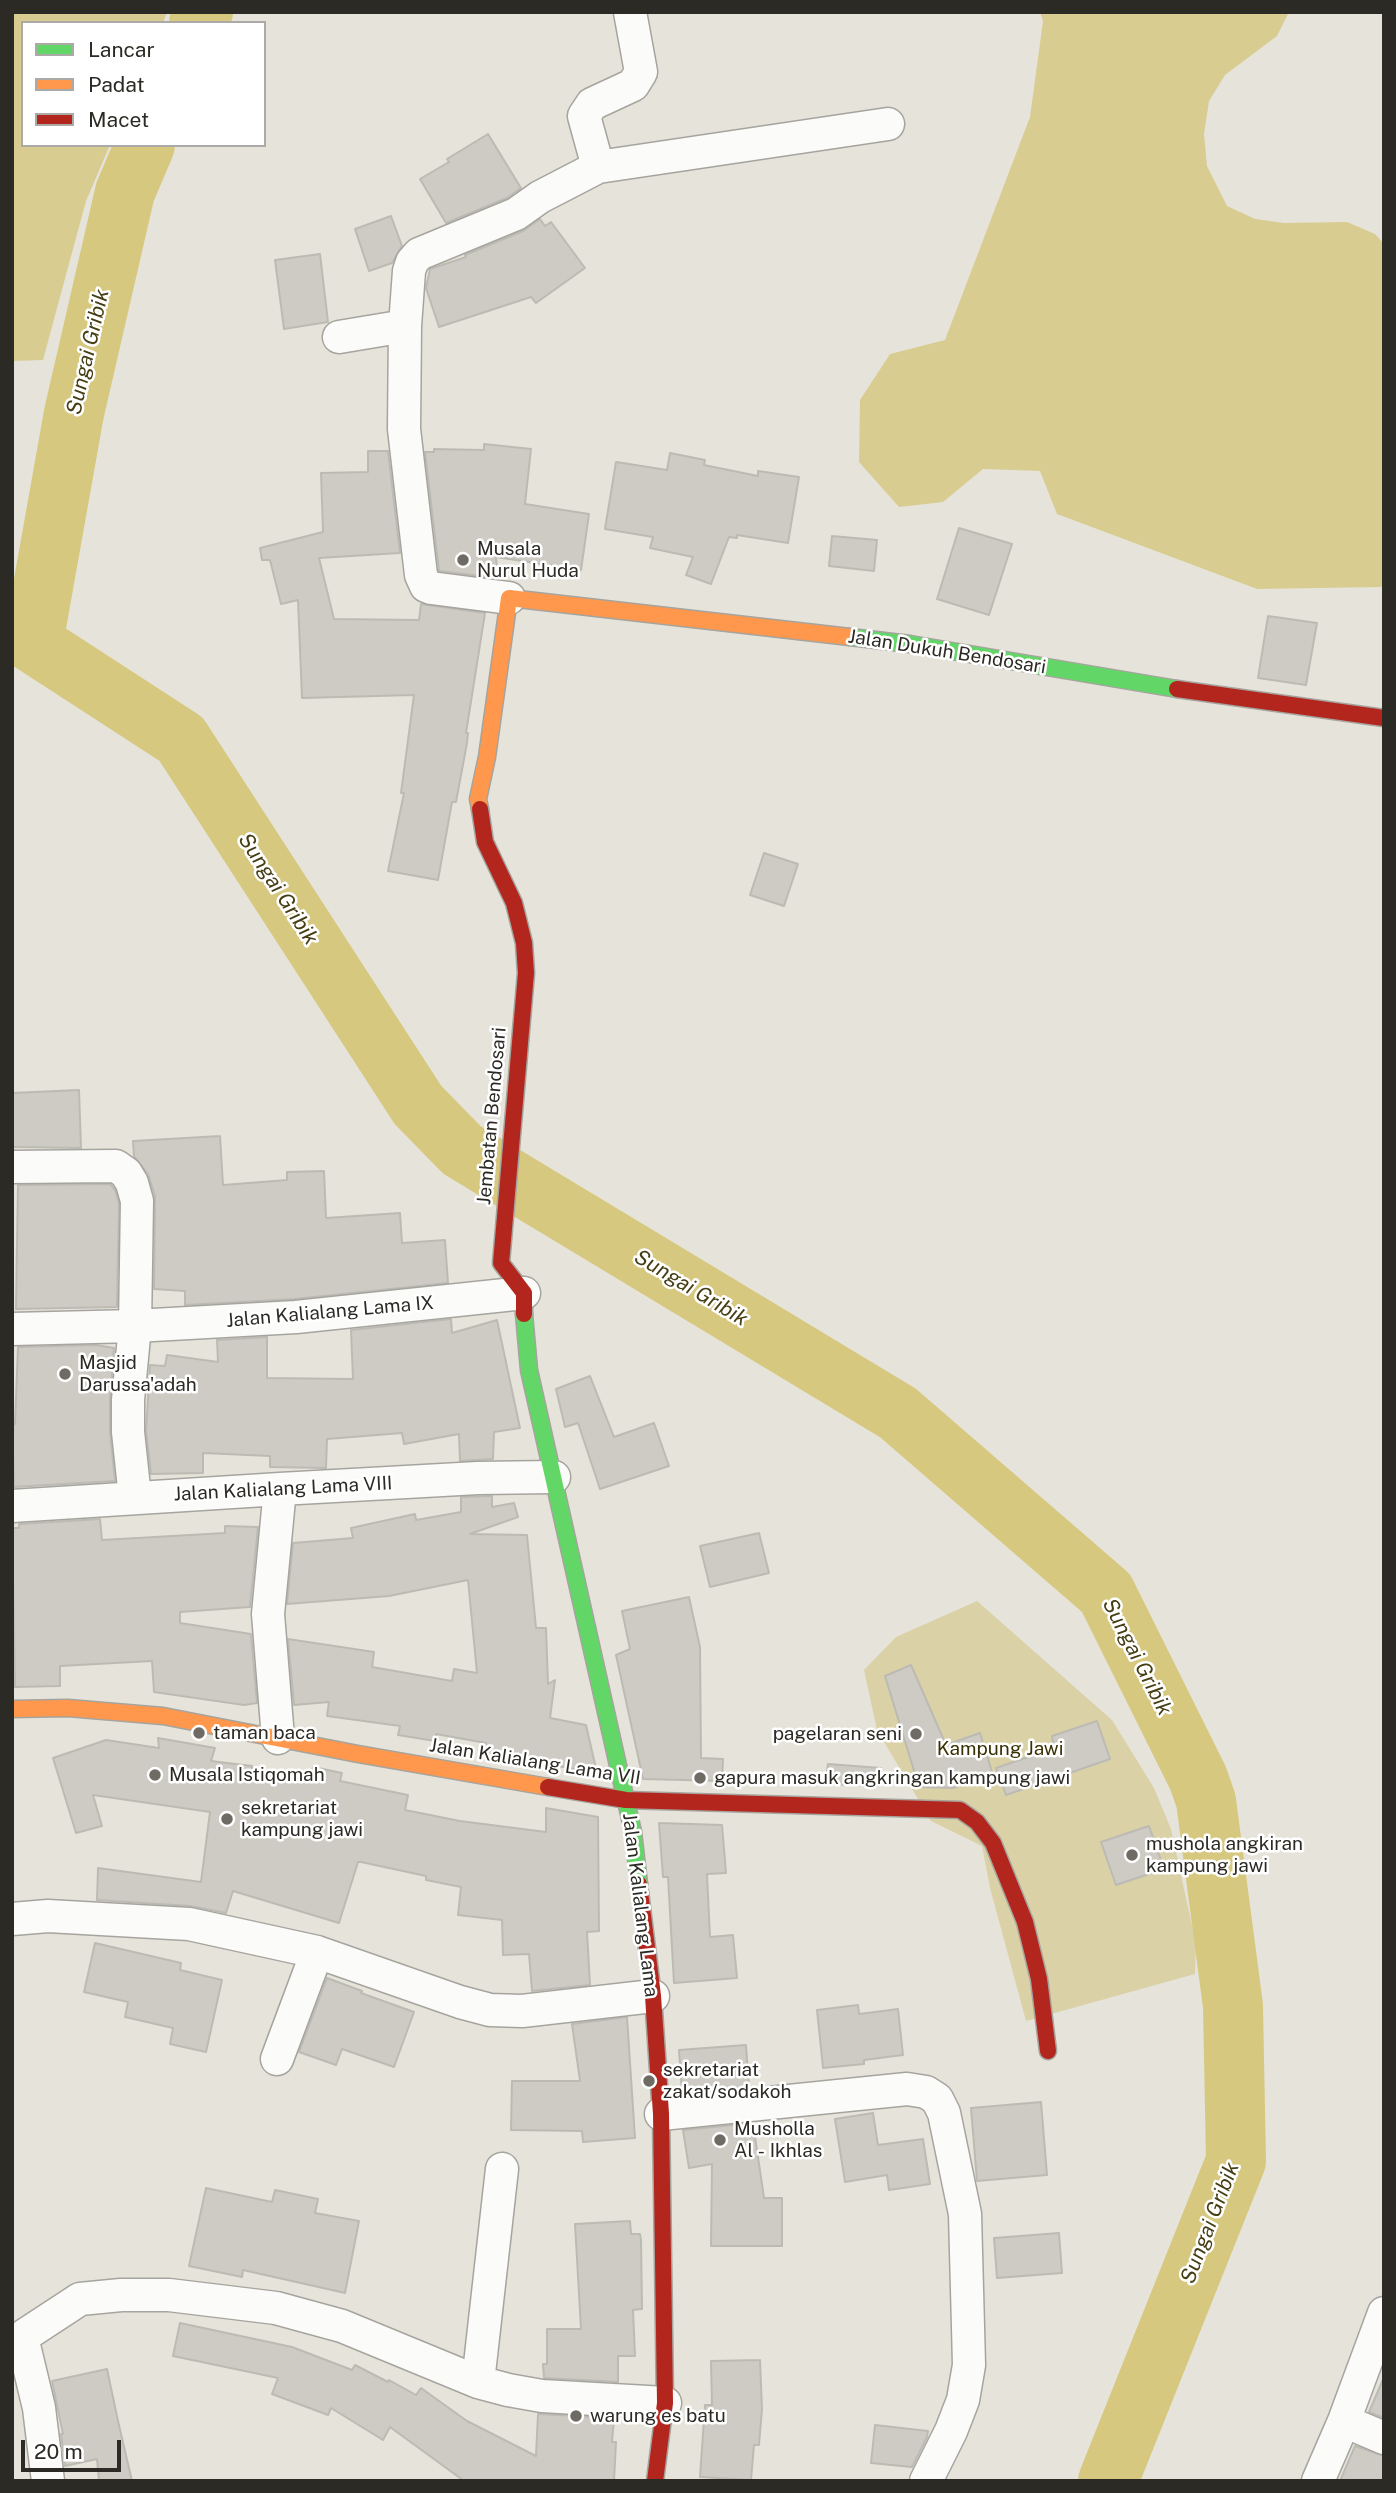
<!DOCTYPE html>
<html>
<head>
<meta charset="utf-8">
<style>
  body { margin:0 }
  #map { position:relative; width:1396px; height:2493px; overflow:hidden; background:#e6e4da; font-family:"Public Sans",sans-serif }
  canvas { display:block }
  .frame { position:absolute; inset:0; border:14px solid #2c2a24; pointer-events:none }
  .legend { position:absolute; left:21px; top:21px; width:245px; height:126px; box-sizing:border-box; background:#fff; border:2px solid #abaaa7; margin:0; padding:9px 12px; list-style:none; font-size:21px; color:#2c2a24 }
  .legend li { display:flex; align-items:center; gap:14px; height:35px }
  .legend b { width:35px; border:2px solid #abaaa7 }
  .scale { position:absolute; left:21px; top:2440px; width:100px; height:32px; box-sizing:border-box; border:4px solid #2c2a24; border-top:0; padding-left:9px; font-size:21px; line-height:24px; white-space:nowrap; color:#2c2a24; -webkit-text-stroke:5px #fff; paint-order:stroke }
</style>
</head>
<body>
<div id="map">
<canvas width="1396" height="2493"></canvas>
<div class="frame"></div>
<ul class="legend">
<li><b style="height:9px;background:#63d668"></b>Lancar</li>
<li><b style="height:9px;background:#ff974d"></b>Padat</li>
<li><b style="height:9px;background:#b3261e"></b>Macet</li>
</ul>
<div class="scale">20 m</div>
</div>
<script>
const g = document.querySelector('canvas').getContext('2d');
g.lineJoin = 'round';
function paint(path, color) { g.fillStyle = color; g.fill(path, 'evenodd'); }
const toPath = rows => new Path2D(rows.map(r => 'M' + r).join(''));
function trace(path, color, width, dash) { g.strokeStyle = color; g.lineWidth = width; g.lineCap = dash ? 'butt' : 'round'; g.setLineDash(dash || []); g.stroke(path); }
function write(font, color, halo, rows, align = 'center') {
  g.font = font + ' "Public Sans",sans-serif'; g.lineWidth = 5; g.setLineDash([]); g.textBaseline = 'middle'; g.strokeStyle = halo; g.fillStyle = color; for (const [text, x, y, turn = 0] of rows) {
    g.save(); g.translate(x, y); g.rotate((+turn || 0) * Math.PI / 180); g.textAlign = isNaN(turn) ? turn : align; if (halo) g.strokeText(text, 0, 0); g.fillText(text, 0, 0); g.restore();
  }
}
const green = toPath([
  [977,1601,1112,1720,1154,1788,1171,1829,1196,1944,1195,1974,1026,2021,990,1888,982,1846,931,1821,877,1730,864,1670,896,1637]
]);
const forest = toPath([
  [12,12,167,12,163,23,23,23,23,145,110,145,86,201,43,360,12,361],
  [1040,12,1289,12,1277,36,1225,75,1209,101,1204,134,1207,166,1227,206,1255,219,1284,223,1347,222,1375,234,1384,244,1384,583,1381,587,1257,589,1057,514,1040,471,983,469,943,502,899,507,859,462,860,400,890,354,945,340,1030,117,1043,21]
]);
const river = toPath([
  [199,23,203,12],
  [145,145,125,192,74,413,33,643,181,739,418,1105,462,1150,898,1413,1106,1593,1198,1778,1206,1801,1233,2006,1236,2161,1108,2481]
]);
const building = toPath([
  [488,134,521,188,507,198,446,223,420,179,449,162,447,159,488,134],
  [391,216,402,246,392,263,369,271,355,229,391,216],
  [540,219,545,226,551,222,585,268,536,303,531,297,439,327,426,288,430,269,466,257,465,255,523,231,540,219],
  [320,254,328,322,284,329,275,260,320,254],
  [484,444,531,449,525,504,589,514,581,570,496,557,498,578,439,571,425,452,434,452,434,449,484,450,484,444],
  [368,451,388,451,400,553,319,558,334,619,419,620,421,604,485,613,466,733,468,733,467,743,456,802,452,802,438,880,388,871,404,793,401,793,414,695,302,698,298,600,281,604,270,560,262,560,260,548,323,532,321,473,368,472,368,451],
  [670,453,705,460,704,465,758,476,758,471,799,477,788,543,737,535,737,538,729,537,711,584,686,575,693,557,650,548,653,537,605,529,616,462,667,470,670,453],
  [959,528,1012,544,989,615,937,599,959,528],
  [832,536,877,540,874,571,829,566,832,536],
  [1268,616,1317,623,1306,685,1258,678,1268,616],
  [764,853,798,864,784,906,750,895,764,853],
  [79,1090,81,1148,12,1147,12,1093,79,1090],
  [220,1136,223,1185,287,1180,287,1172,324,1171,326,1218,400,1213,402,1243,445,1240,448,1283,295,1299,185,1305,185,1291,154,1289,155,1196,148,1174,134,1156,133,1141,220,1136],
  [110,1184,115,1190,119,1203,117,1307,16,1309,18,1185,110,1184],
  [451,1319,452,1333,497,1320,520,1428,494,1432,493,1459,460,1461,459,1434,404,1444,402,1433,327,1439,326,1468,270,1467,270,1456,203,1453,203,1473,151,1474,146,1431,150,1365,165,1366,167,1355,218,1362,217,1340,267,1337,267,1378,353,1379,351,1330,451,1319],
  [96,1345,114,1348,110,1398,110,1432,115,1481,14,1487,12,1425,15,1424,18,1347,96,1345],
  [590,1376,614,1437,654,1423,669,1466,600,1489,578,1423,565,1427,556,1389,590,1376],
  [492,1496,492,1507,514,1503,518,1517,470,1534,527,1535,536,1628,546,1628,548,1684,555,1680,550,1718,586,1725,597,1773,484,1753,486,1743,436,1734,435,1741,398,1735,400,1726,327,1716,329,1702,294,1705,288,1639,374,1652,372,1667,452,1681,454,1669,477,1673,468,1580,389,1596,287,1604,293,1543,353,1538,351,1528,415,1514,416,1520,461,1512,461,1497,492,1496],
  [100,1519,102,1540,225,1533,225,1526,258,1527,250,1607,180,1612,180,1623,251,1634,257,1703,244,1705,154,1692,152,1661,60,1666,60,1686,15,1687,12,1528,19,1528,19,1524,100,1519],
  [759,1533,769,1573,710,1587,700,1546,759,1533],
  [689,1597,700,1647,701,1758,723,1759,722,1781,643,1779,616,1655,630,1649,622,1611,689,1597],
  [911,1665,946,1745,980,1733,992,1772,953,1788,919,1787,885,1676,911,1665],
  [1097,1721,1110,1759,1006,1795,996,1768,1054,1748,1052,1736,1097,1721],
  [158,1738,215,1748,211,1761,252,1766,252,1771,311,1775,313,1767,342,1773,340,1781,408,1795,405,1810,460,1821,546,1832,546,1808,598,1817,599,1931,587,1932,590,1985,532,1991,529,1954,503,1955,502,1920,458,1915,461,1887,426,1880,426,1876,361,1862,358,1862,339,1923,233,1891,226,1913,190,1906,97,1900,98,1868,201,1882,210,1812,93,1795,102,1826,76,1833,53,1758,106,1740,159,1748,158,1738],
  [828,1764,881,1768,879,1786,825,1784,828,1764],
  [659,1823,722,1825,726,1873,707,1874,710,1937,733,1935,737,1978,674,1983,668,1877,663,1877,659,1823],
  [1149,1826,1164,1869,1116,1885,1101,1842,1149,1826],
  [95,1943,181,1963,180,1970,222,1980,206,2052,170,2044,173,2028,125,2017,128,2002,84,1992,95,1943],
  [327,1978,362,1991,361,1993,414,2012,394,2067,342,2049,336,2065,299,2052,327,1978],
  [858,2005,859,2014,898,2009,903,2055,864,2060,864,2064,823,2068,817,2010,858,2005],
  [627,2017,635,2138,583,2142,582,2131,511,2130,512,2081,580,2081,572,2024,627,2017],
  [746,2045,749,2087,682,2093,679,2050,746,2045],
  [1041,2102,1047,2175,977,2181,971,2108,1041,2102],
  [873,2113,878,2145,923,2139,930,2184,889,2190,887,2175,845,2182,835,2119,873,2113],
  [753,2123,764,2198,782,2198,782,2246,711,2246,712,2164,689,2168,683,2130,753,2123],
  [206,2188,272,2202,275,2190,318,2199,315,2213,359,2221,345,2293,243,2270,242,2277,189,2266,206,2188],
  [630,2221,631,2234,640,2234,641,2240,642,2309,633,2310,635,2356,618,2356,618,2382,544,2378,543,2364,547,2364,547,2329,581,2329,575,2224,630,2221],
  [1059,2233,1062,2273,997,2278,994,2238,1059,2233],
  [180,2323,292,2347,352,2370,355,2365,388,2382,389,2380,416,2395,421,2388,467,2421,536,2456,538,2414,614,2418,612,2442,616,2442,614,2481,464,2481,390,2427,383,2440,331,2408,328,2415,272,2394,278,2378,173,2356,180,2323],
  [760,2360,762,2409,759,2445,754,2445,751,2480,700,2477,705,2405,712,2405,711,2361,760,2360],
  [107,2369,118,2421,132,2481,99,2481,97,2459,65,2466,61,2434,63,2434,52,2381,107,2369],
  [1384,2377,1384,2418,1369,2412,1384,2377],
  [875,2425,928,2431,927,2437,912,2467,871,2463,875,2425],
  [1355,2446,1384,2456,1384,2481,1340,2481,1355,2446]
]);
const street = toPath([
  [598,167,888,124],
  [339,337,405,326],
  [509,598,431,588,426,586,421,575,404,429,405,326,409,271,412,262,419,254,516,214,540,197,598,167,584,116,592,104,633,85,641,72,630,12],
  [12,1167,116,1166,126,1173,132,1183,137,1201,135,1326,128,1400,128,1432,135,1497],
  [12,1329,135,1326,296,1317,524,1293],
  [12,1506,280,1489,478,1478,554,1477],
  [278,1738,268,1614,280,1489],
  [12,1919,48,1916,189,1924,317,1952,460,2002,490,2010,522,2011,653,1996],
  [277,2059,317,1952],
  [661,2114,907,2089,926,2092,937,2099,944,2113,965,2214,969,2365,963,2400,951,2431,926,2481],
  [22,2337,80,2299,121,2295,169,2295,276,2308,342,2326,478,2382,508,2390,542,2396,665,2403],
  [22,2337,39,2408,48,2481],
  [478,2382,502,2169],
  [1344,2421,1384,2438],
  [1318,2481,1344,2421,1384,2313]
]);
const fast = toPath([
  [850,637,910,644,1177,689],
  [524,1314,529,1370,633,1832,639,1884]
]);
const slow = toPath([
  [480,809,478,799,487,757,509,598,850,637],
  [12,1709,68,1708,163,1716,358,1754,548,1787]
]);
const jam = toPath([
  [1177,689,1384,718],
  [480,809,485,842,514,903,524,943,526,973,501,1263,524,1293,524,1314],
  [548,1787,626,1800,960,1810,977,1822,993,1843,1025,1922,1039,1979,1048,2051],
  [639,1884,653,1996,661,2114,665,2403,655,2481]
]);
const markers = [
  [463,560,7,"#6d6b64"],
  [65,1374,7,"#6d6b64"],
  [199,1733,7,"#6d6b64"],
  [916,1734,7,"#6d6b64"],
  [155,1775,7,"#6d6b64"],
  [700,1778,7,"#6d6b64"],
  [227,1819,7,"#6d6b64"],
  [1132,1855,7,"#6d6b64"],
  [649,2081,7,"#6d6b64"],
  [720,2140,7,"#6d6b64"],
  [576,2416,7,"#6d6b64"]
];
const poiNames = [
  ["Musala",477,549],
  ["Nurul Huda",477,571],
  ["Masjid",79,1363],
  ["Darussa'adah",79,1385],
  ["taman baca",213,1733],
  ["pagelaran seni",902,1734,"right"],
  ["Musala Istiqomah",169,1775],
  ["gapura masuk angkringan kampung jawi",714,1778],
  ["sekretariat",241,1808],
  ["kampung jawi",241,1830],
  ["mushola angkiran",1146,1844],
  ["kampung jawi",1146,1866],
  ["sekretariat",663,2070],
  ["zakat/sodakoh",663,2092],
  ["Musholla",734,2129],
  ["Al - Ikhlas",734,2151],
  ["warung es batu",590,2416]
];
const streetNames = [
  ["Jalan Dukuh Bendosari",947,652,9],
  ["Jembatan Bendosari",492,1116,-85],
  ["Jalan Kalialang Lama IX",330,1312,-5],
  ["Jalan Kalialang Lama VIII",283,1489,-3],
  ["Jalan Kalialang Lama VII",535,1762,9],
  ["Jalan Kalialang Lama",640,1905,83]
];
const parkNames = [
  ["Kampung Jawi",1000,1749]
];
const waterNames = [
  ["Sungai Gribik",88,352,-77],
  ["Sungai Gribik",278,889,57],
  ["Sungai Gribik",691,1288,31],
  ["Sungai Gribik",1137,1657,63],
  ["Sungai Gribik",1210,2223,-69]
];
paint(green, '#dad1a7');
paint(forest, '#d8cc91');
trace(river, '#d7c880', 60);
paint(building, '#cdcbc4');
trace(building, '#bcbbb3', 2);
trace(street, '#a6a49e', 35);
trace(fast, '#a6a49e', 19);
trace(slow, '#a6a49e', 19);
trace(jam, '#a6a49e', 19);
trace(street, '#fbfbf9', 32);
trace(fast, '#63d668', 16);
trace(slow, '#ff974d', 16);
trace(jam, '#b3261e', 16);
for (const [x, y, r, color] of markers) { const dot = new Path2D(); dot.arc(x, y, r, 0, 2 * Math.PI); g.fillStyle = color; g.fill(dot); trace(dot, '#fff', 2.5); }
write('19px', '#2c2a24', '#fff', poiNames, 'left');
write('19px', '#2c2a24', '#fff', streetNames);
write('19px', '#393004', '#fff', parkNames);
write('italic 21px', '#463e14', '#fff', waterNames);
</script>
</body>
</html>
